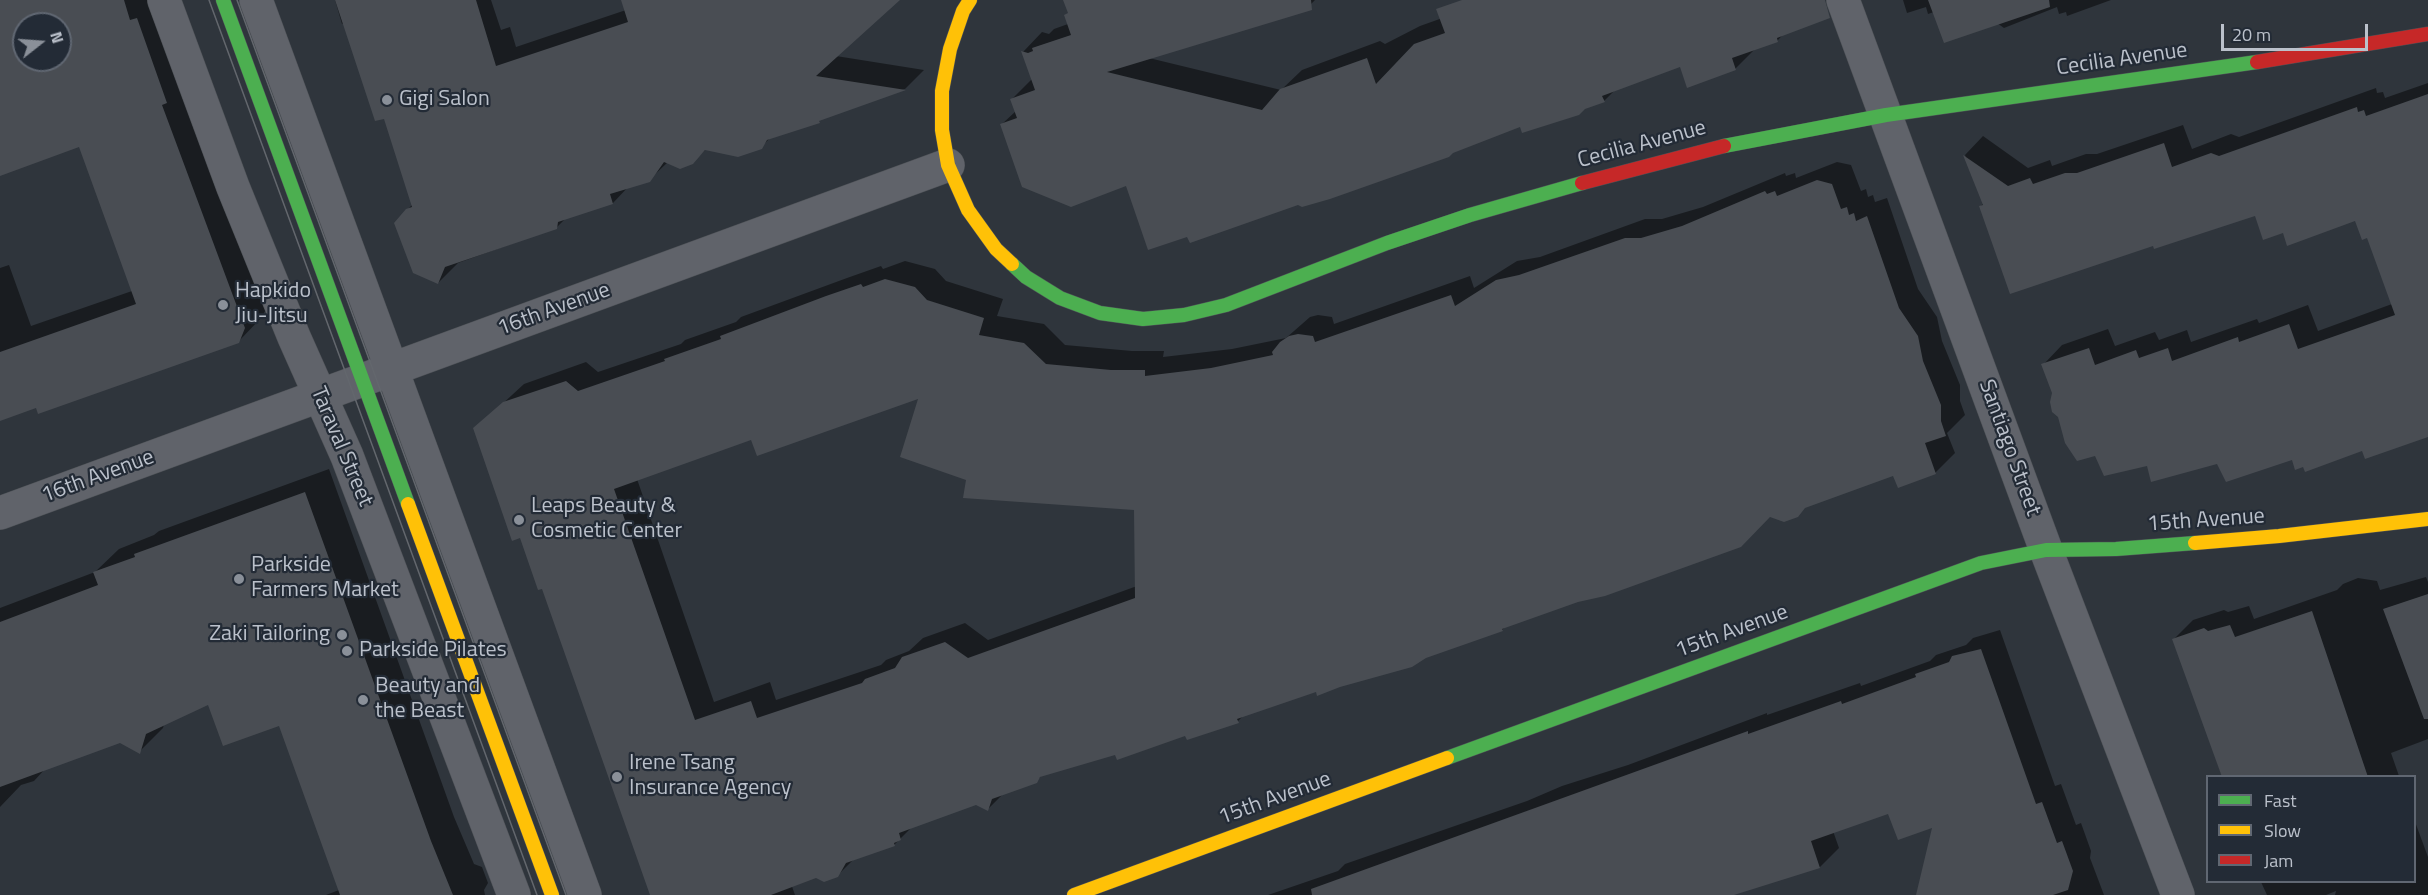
<!DOCTYPE html>
<html>
<head>
<meta charset="utf-8">
<style>
  body { margin:0 }
  #map { position:relative; width:2428px; height:895px; overflow:hidden; background:#2f353c; font-family:"Titillium Web",sans-serif }
  canvas { display:block }
  .legend { position:absolute; left:2206px; top:775px; width:210px; height:108px; box-sizing:border-box; background:#232b36; border:2px solid #606772; margin:0; padding:8px 10px; list-style:none; font-size:18px; color:#bbc1cb }
  .legend li { display:flex; align-items:center; gap:12px; height:30px }
  .legend b { width:30px; border:2px solid #606772 }
  .north { position:absolute; left:12px; top:12px; width:60px; height:60px; box-sizing:border-box; background:#232b36; border:2px solid #606772; border-radius:50%; rotate:73deg; font-size:16px; font-weight:700; line-height:24px; text-align:center; color:#bbc1cb }
  .north::after { content:''; display:block; margin:auto; width:21px; height:27px; background:#8a9099; clip-path:polygon(50% 0,100% 100%,50% 72%,0 100%) }
  .scale { position:absolute; left:2221px; top:24px; width:147px; height:27px; box-sizing:border-box; border:3px solid #bbc1cb; border-top:0; padding-left:8px; font-size:18px; line-height:21px; white-space:nowrap; color:#bbc1cb; -webkit-text-stroke:4px #232b36; paint-order:stroke }
</style>
</head>
<body>
<div id="map">
<canvas width="2428" height="895"></canvas>
<ul class="legend">
<li><b style="height:8px;background:#4caf50"></b>Fast</li>
<li><b style="height:8px;background:#ffc107"></b>Slow</li>
<li><b style="height:8px;background:#c62828"></b>Jam</li>
</ul>
<div class="north">N</div>
<div class="scale">20 m</div>
</div>
<script>
const g = document.querySelector('canvas').getContext('2d');
g.lineJoin = 'round';
function paint(path, color) { g.fillStyle = color; g.fill(path, 'evenodd'); }
const toPath = rows => new Path2D(rows.map(r => 'M' + r).join(''));
function trace(path, color, width, dash) { g.strokeStyle = color; g.lineWidth = width; g.lineCap = dash ? 'butt' : 'round'; g.setLineDash(dash || []); g.stroke(path); }
function write(font, color, halo, rows, align = 'center') {
  g.font = font + ' "Titillium Web",sans-serif'; g.lineWidth = 4.5; g.setLineDash([]); g.textBaseline = 'middle'; g.strokeStyle = halo; g.fillStyle = color; for (const [text, x, y, turn = 0] of rows) {
    g.save(); g.translate(x, y); g.rotate((+turn || 0) * Math.PI / 180); g.textAlign = isNaN(turn) ? turn : align; if (halo) g.strokeText(text, 0, 0); g.fillText(text, 0, 0); g.restore();
  }
}
const shadow = toPath([
  [0,0,163,0,269,303,262,317,238,342,0,419,0,268,9,265,31,326,132,291,80,145,0,174],
  [24,24,60,24,60,60,24,60],
  [335,0,491,0,501,30,510,27,516,47,626,10,630,0,897,0,836,56,924,70,905,89,771,137,761,147,706,149,692,163,668,162,649,180,629,186,613,203,566,218,556,228,458,263,438,283,407,210,413,204,385,117,344,23,342,24],
  [1072,0,1315,0,1305,10,1149,58,1281,90,1302,70,1380,41,1385,44,1420,26,1493,0,1816,0,1777,41,1756,48,1735,69,1680,65,1616,89,1604,101,1521,125,1299,203,1188,235,1127,184,1002,124,1016,111,1012,99,1032,79,1023,52,1042,32,1049,34,1054,29,1068,24],
  [1903,0,2111,0,2067,16,2066,12,2059,14,2057,7,2004,28,1997,23,1934,12,1928,14,1926,7,1907,13],
  [2428,83,2428,435,2363,449,2304,465,2293,458,2148,464,2096,454,2053,393,2043,365,2062,345,2108,329,2115,346,2155,332,2159,340,2187,330,2191,342,2257,319,2259,323,2308,305,2318,331,2392,304,2368,236,2356,219,2284,231,2256,214,2154,244,1981,206,1984,203,1965,155,1983,136,2028,168,2050,160,2052,166,2086,154,2097,154,2183,125,2192,149,2231,134,2239,137,2376,88,2377,93,2383,92,2385,98],
  [1837,162,1851,165,1861,191,1866,189,1868,197,1873,195,1875,202,1887,198,1918,289,1937,317,1942,341,1960,385,1960,401,1965,415,1947,433,1955,453,1935,473,1894,474,1770,515,1577,601,1506,626,1502,630,1244,715,1238,721,1116,753,1043,774,1036,781,1003,794,988,809,976,804,913,826,894,845,854,859,837,876,782,858,795,895,654,895,542,587,475,429,524,384,586,362,598,372,681,344,685,340,736,322,741,317,847,278,881,266,883,269,905,261,935,269,946,281,1003,299,997,316,1044,324,1065,345,1132,351,1164,351,1163,357,1232,349,1286,338,1310,317,1318,315,1332,317,1334,324,1470,276,1474,288,1517,261,1540,257,1645,219,1662,219,1703,207,1785,173,1786,176,1795,173,1796,178],
  [920,397,1135,508,1137,586,988,640,965,623,923,638,909,651,886,660,881,665,776,700,770,682,714,702,637,479,752,439],
  [329,469,454,817,474,864,482,867,488,883,484,890,485,895,326,895,339,890,280,724,209,703,164,724,163,728,139,752,120,742,45,769,34,781,21,785,0,807,0,608,95,572,119,549,154,535,159,531],
  [2426,577,2428,582,2428,739,2391,753,2399,776,2222,776,2174,639,2193,620,2224,610,2228,612,2249,606,2254,619,2337,590,2343,584,2358,578,2377,581,2380,590],
  [2000,630,2055,786,2061,784,2076,825,2081,823,2091,851,2090,858,2104,895,1922,895,1934,825,1889,812,1833,831,1839,848,1820,867,1730,895,1268,895,1338,871,1345,864,1527,801,1562,786,1628,765,1767,713,1767,715,1860,683,1861,686,1930,661,1936,655,1966,645,1973,638],
  [2414,819,2428,857,2428,895,2335,895,2336,891,2326,895,2267,895,2261,882,2414,882]
]);
const building = toPath([
  [0,0,124,0,130,20,137,18,167,103,162,105,245,328,239,343,38,414,36,408,0,421,0,352,136,304,79,147,0,176],
  [24,24,60,24,60,60,24,60],
  [335,0,476,0,496,66,628,22,621,0,900,0,816,76,906,90,819,121,820,123,767,140,762,149,738,157,705,150,693,164,680,169,664,162,650,182,610,194,613,204,558,222,557,229,445,267,438,284,413,273,394,223,406,209,412,207,384,119,375,121],
  [1063,0,1311,0,1312,10,1107,72,1262,110,1280,89,1367,58,1376,84,1414,44,1445,33,1436,9,1462,0,1825,0,1830,18,1777,38,1778,42,1732,58,1736,70,1687,88,1680,67,1602,96,1605,102,1585,109,1579,115,1522,133,1520,127,1453,153,1449,157,1330,199,1302,207,1298,205,1190,243,1187,237,1148,250,1126,186,1071,207,1022,187,1000,124,1017,118,1010,99,1035,90,1021,51,1028,53,1033,51,1032,48,1071,35,1064,15,1068,13],
  [1928,0,2049,0,2050,7,1944,43],
  [2428,94,2428,437,2365,459,2362,451,2305,472,2303,467,2295,470,2292,460,2226,482,2217,464,2151,482,2147,466,2104,476,2095,456,2077,461,2065,443,2058,417,2052,412,2050,402,2052,393,2041,364,2089,348,2095,365,2136,350,2139,358,2168,348,2172,361,2238,337,2239,342,2289,324,2298,349,2395,315,2367,238,2362,240,2355,221,2287,246,2283,233,2263,240,2255,216,2154,249,2153,246,2010,294,1979,206,1983,205,1963,155,2008,186,2030,178,2033,184,2065,173,2077,173,2164,143,2172,167,2211,153,2219,156,2357,107,2358,112,2364,110,2366,116],
  [1817,180,1832,184,1841,209,1847,207,1849,215,1854,213,1856,221,1867,216,1899,308,1918,336,1923,361,1941,405,1941,421,1946,436,1925,443,1936,474,1898,488,1893,476,1805,508,1798,517,1784,522,1770,517,1741,547,1605,596,1578,602,1502,629,1503,631,1426,658,1412,667,1340,687,1317,696,1316,692,1237,719,1239,723,1187,740,1185,736,1117,760,1115,755,1040,777,1037,783,992,799,988,811,976,805,899,833,901,840,894,843,895,846,846,863,838,877,824,882,816,878,771,895,650,895,542,589,538,590,520,538,512,541,473,428,503,402,566,381,578,391,665,361,664,359,721,339,720,336,826,296,861,284,863,287,885,279,915,287,927,300,984,318,979,335,1024,343,1046,364,1111,370,1145,370,1145,376,1211,368,1273,355,1272,352,1280,342,1289,336,1298,334,1313,336,1315,342,1451,295,1455,306,1496,280,1519,275,1625,238,1641,238,1682,226,1765,191,1767,194,1775,191,1777,196],
  [918,399,900,457,966,480,963,498,1134,510,1135,598,968,658,945,642,902,657,895,668,865,679,862,683,757,718,751,701,695,720,614,489,751,440,757,456],
  [305,492,431,841,453,895,340,895,279,726,223,746,208,705,146,734,140,754,120,743,0,787,0,622,98,585,93,572,135,557,134,554],
  [2428,594,2428,719,2424,719,2383,609],
  [2312,611,2368,777,2222,777,2172,639,2204,628,2208,631,2230,625,2235,637],
  [1981,649,2036,804,2042,802,2057,843,2062,841,2073,871,2068,890,2053,895,1916,895,1932,828,1898,840,1888,814,1811,841,1820,868,1734,895,1312,895,1311,889,1748,731,1748,734,1841,701,1842,704,1916,677,1915,674,1949,662,1952,656]
]);
const street = toPath([
  [164,0,233,187,294,337,347,456,514,895],
  [256,0,585,895],
  [1843,0,2046,550,2178,895],
  [0,513,948,165]
]);
const fast = toPath([
  [223,0,408,504],
  [1724,146,1886,115,2257,62],
  [1012,264,1026,277,1060,298,1100,313,1143,319,1184,315,1226,305,1387,243,1470,215,1582,183],
  [1447,758,1981,563,2046,550,2116,549,2195,543]
]);
const slow = toPath([
  [970,0,963,11,950,49,942,91,942,130,948,165,968,210,996,249,1012,264],
  [408,504,552,895],
  [2195,543,2279,536,2428,519],
  [1074,895,1447,758]
]);
const jam = toPath([
  [2257,62,2428,34],
  [1582,183,1724,146]
]);
const tram = toPath([
  [209,0,537,895],
  [237,0,566,895]
]);
const markers = [
  [387,100,6,"#8a9099"],
  [223,305,6,"#8a9099"],
  [519,520,6,"#8a9099"],
  [239,579,6,"#8a9099"],
  [342,635,6,"#8a9099"],
  [347,651,6,"#8a9099"],
  [363,700,6,"#8a9099"],
  [617,777,6,"#8a9099"]
];
const streetNames = [
  ["Cecilia Avenue",2122,60,-8],
  ["Cecilia Avenue",1642,145,-15],
  ["16th Avenue",554,310,-20],
  ["Taraval Street",341,447,67],
  ["Santiago Street",2009,448,70],
  ["16th Avenue",98,477,-20],
  ["15th Avenue",2206,521,-4],
  ["15th Avenue",1732,632,-20],
  ["15th Avenue",1275,799,-20]
];
const poiNames = [
  ["Gigi Salon",399,100],
  ["Hapkido",235,292],
  ["Jiu-Jitsu",235,317],
  ["Leaps Beauty &",531,507],
  ["Cosmetic Center",531,532],
  ["Parkside",251,566],
  ["Farmers Market",251,591],
  ["Zaki Tailoring",330,635,"right"],
  ["Parkside Pilates",359,651],
  ["Beauty and",375,687],
  ["the Beast",375,712],
  ["Irene Tsang",629,764],
  ["Insurance Agency",629,789]
];
paint(shadow, '#0007');
paint(building, '#494d53');
trace(street, '#4d5156', 34);
trace(fast, '#4d5156', 15);
trace(slow, '#4d5156', 15);
trace(jam, '#4d5156', 15);
trace(street, '#60636a', 33);
trace(fast, '#4caf50', 14);
trace(slow, '#ffc107', 14);
trace(jam, '#c62828', 14);
trace(tram, '#63676d', 1.5);
for (const [x, y, r, color] of markers) { const dot = new Path2D(); dot.arc(x, y, r, 0, 2 * Math.PI); g.fillStyle = color; g.fill(dot); trace(dot, '#232b36', 2); }
write('22px', '#bbc1cb', '#232b36', streetNames);
write('22px', '#bbc1cb', '#232b36', poiNames, 'left');
</script>
</body>
</html>
